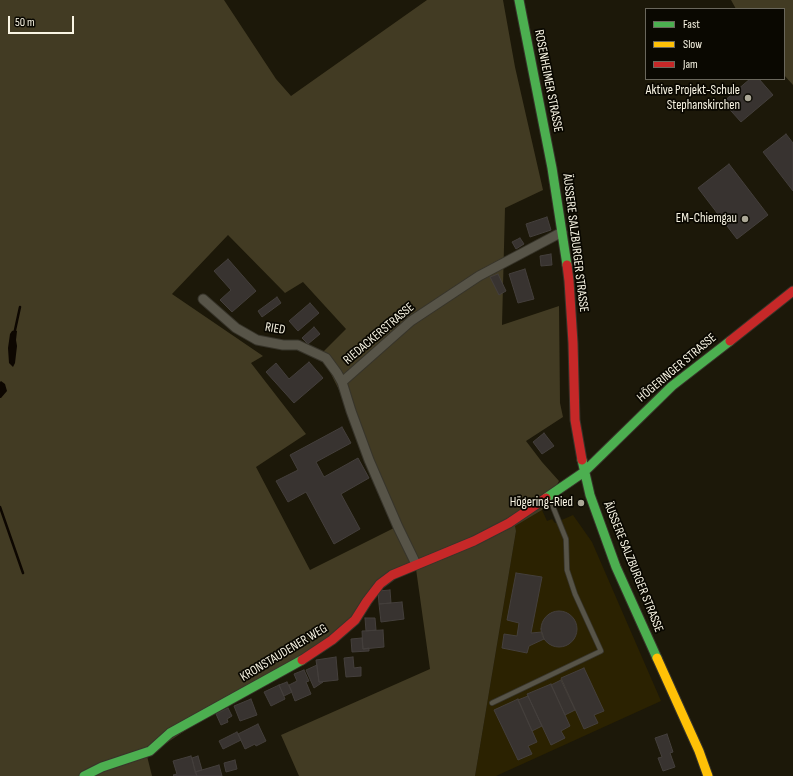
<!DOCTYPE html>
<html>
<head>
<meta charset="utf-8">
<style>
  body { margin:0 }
  #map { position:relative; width:793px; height:776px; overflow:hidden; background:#1c1809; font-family:"Sofia Sans Condensed",sans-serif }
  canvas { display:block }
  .legend { position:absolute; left:645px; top:8px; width:140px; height:72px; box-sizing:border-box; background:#0a0801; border:1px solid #6a675c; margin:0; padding:5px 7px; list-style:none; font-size:12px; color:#f9f5e4 }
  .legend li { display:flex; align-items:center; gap:8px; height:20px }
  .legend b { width:20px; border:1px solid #6a675c }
  .scale { position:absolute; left:8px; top:16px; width:66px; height:18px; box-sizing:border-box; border:2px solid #f9f5e4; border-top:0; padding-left:5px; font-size:12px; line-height:14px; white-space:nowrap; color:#f9f5e4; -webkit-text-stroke:3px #0a0801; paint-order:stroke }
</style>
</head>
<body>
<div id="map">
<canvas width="793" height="776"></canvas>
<ul class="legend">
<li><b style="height:5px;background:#4caf50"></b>Fast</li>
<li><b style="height:5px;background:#ffc107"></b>Slow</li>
<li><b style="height:5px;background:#c62828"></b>Jam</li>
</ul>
<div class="scale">50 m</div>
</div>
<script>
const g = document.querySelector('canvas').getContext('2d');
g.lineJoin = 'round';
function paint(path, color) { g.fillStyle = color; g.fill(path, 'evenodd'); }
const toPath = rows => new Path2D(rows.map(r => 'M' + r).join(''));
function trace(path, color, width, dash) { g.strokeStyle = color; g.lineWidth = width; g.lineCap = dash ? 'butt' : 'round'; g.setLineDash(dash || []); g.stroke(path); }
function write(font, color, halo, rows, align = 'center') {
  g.font = font + ' "Sofia Sans Condensed",sans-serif'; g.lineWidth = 3.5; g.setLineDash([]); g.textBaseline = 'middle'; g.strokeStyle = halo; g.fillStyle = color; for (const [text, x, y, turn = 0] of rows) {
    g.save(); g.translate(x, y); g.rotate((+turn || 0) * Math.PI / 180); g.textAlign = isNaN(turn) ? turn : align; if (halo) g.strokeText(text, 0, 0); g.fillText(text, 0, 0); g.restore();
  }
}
const built = toPath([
  [542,510,547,521,552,519,555,523,573,515,592,542,661,701,496,776,475,776,516,531,514,526]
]);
const green = toPath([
  [0,0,224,0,276,79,291,96,427,0,503,0,515,67,543,190,505,208,502,325,559,306,560,403,563,417,526,441,542,462,559,481,542,510,515,526,516,531,475,776,299,776,281,735,430,669,416,569,381,584,356,621,207,716,147,756,152,776,0,776],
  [228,235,285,293,303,282,346,329,321,354,340,392,394,528,310,570,256,467,306,434,251,363,263,356,172,294],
  [731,0,793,0,793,85,784,75,784,9,736,9]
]);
const water = toPath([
  [15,330,17,331,16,340,17,346,15,363,13,367,9,363,8,348,10,334,12,331],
  [1,381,5,384,7,391,1,398,0,398,0,382]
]);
const stream = toPath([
  [15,330,20,307],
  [0,507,23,573]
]);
const building = toPath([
  [750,79,759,79,773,95,741,122,723,102,750,79],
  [786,134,793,143,793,191,763,152,786,134],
  [729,164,768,215,737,239,698,188,729,164],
  [547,217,551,230,530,237,526,224,547,217],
  [520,238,524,244,516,249,512,242,520,238],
  [551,254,552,265,541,266,540,256,551,254],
  [228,259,256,291,232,312,220,300,231,290,214,271,228,259],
  [525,269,534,299,518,303,509,274,525,269],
  [498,274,506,291,499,295,490,277,498,274],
  [277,297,281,303,262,317,258,311,277,297],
  [310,303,319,313,298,331,289,321,310,303],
  [314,327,320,334,308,344,302,338,314,327],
  [309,362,323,378,294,403,266,372,276,363,289,379,309,362],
  [342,427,351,443,316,462,324,477,358,458,369,478,341,494,360,529,334,544,306,492,288,502,276,481,298,470,290,455,342,427],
  [544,433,554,446,542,454,533,442,544,433],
  [516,573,542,577,531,633,542,632,544,639,529,646,527,653,502,648,504,634,517,636,519,623,507,620,516,573],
  [390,590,391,603,379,604,378,591,390,590],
  [402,602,404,619,381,622,379,604,402,602],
  '541 629a18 18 0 1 1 36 0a18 18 0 1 1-36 0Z',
  [365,618,375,618,376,630,366,631,365,618],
  [383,630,384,647,363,649,362,631,383,630],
  [362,638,363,649,369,648,369,651,352,652,351,639,362,638],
  [336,657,338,680,319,682,316,660,336,657],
  [353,657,354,668,361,667,361,676,346,677,344,658,353,657],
  [317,665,319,682,323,682,314,688,306,670,317,665],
  [584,668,604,711,594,715,598,723,584,729,561,678,584,668],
  [304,670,309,681,306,682,311,694,295,701,289,685,297,681,294,674,304,670],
  [561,680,575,710,565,715,551,685,561,680],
  [287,682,292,692,284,696,279,685,287,682],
  [551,684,570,726,561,731,565,738,551,745,527,694,551,684],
  [279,685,285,699,271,706,264,692,279,685],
  [528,696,542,726,532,731,518,700,528,696],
  [251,699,257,715,240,721,234,706,251,699],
  [518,699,537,742,528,746,532,754,518,760,494,710,518,699],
  [228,708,232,716,227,719,228,722,221,725,216,714,228,708],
  [258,724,266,741,256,746,255,744,245,749,238,734,258,724],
  [237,732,241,740,223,749,219,741,237,732],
  [667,734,673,752,670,753,675,767,663,771,658,758,662,757,655,738,667,734],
  [191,756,197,776,174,776,173,775,177,774,173,761,191,756],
  [198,756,202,770,195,772,192,758,198,756],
  [235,760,237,769,226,772,224,763,235,760],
  [219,765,222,776,197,776,195,772,219,765]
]);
const lane = toPath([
  [492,703,601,651,575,594,567,570,566,539,549,497]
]);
const street = toPath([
  [203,299,236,328,257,340,283,345,298,345,326,358,337,373,342,382],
  [416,564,398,527,369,460,351,411,342,382,411,321,479,276,562,232]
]);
const fast = toPath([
  [519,0,552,168,567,265],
  [582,460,590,495,616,567,657,658],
  [546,498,584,472,672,386,730,341],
  [84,776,102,767,150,751,170,733,302,660]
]);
const slow = toPath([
  [657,658,699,751,708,776]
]);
const jam = toPath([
  [567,265,569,281,573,343,575,420,582,460],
  [730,341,793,291],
  [302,660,332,640,355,620,367,601,380,584,392,575,474,541,509,523,546,498]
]);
const markers = [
  [748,98,4,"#aca897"],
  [745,219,4,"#aca897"],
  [581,503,4,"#aca897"]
];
const streetNames = [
  ["ROSENHEIMER STRASSE",548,81,79],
  ["ÄUSSERE SALZBURGER STRASSE",575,243,83],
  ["RIED",275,329,10],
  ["RIEDACKERSTRASSE",379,334,-40],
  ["HÖGERINGER STRASSE",677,368,-40],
  ["ÄUSSERE SALZBURGER STRASSE",633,567,68],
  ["KRONSTAUDENER WEG",284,653,-31]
];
const poiNames = [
  ["Aktive Projekt-Schule",740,91],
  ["Stephanskirchen",740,106],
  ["EM-Chiemgau",737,219],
  ["Högering-Ried",573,503]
];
paint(built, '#2b2201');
paint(green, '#423b23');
paint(water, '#0d0701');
trace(stream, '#0d0701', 2.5);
paint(building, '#383330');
trace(building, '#443f3c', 1);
trace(lane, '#37342a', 6);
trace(street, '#37342a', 11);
trace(fast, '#37342a', 11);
trace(slow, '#37342a', 11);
trace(jam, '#37342a', 11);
trace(lane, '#575448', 4.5);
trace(street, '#575448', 9);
trace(fast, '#4caf50', 9);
trace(slow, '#ffc107', 9);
trace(jam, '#c62828', 9);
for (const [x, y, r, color] of markers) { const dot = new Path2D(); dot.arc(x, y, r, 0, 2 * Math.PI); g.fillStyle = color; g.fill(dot); trace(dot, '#0a0801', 1.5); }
write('13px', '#f9f5e4', '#0a0801', streetNames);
write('13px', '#f9f5e4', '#0a0801', poiNames, 'right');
</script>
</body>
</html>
